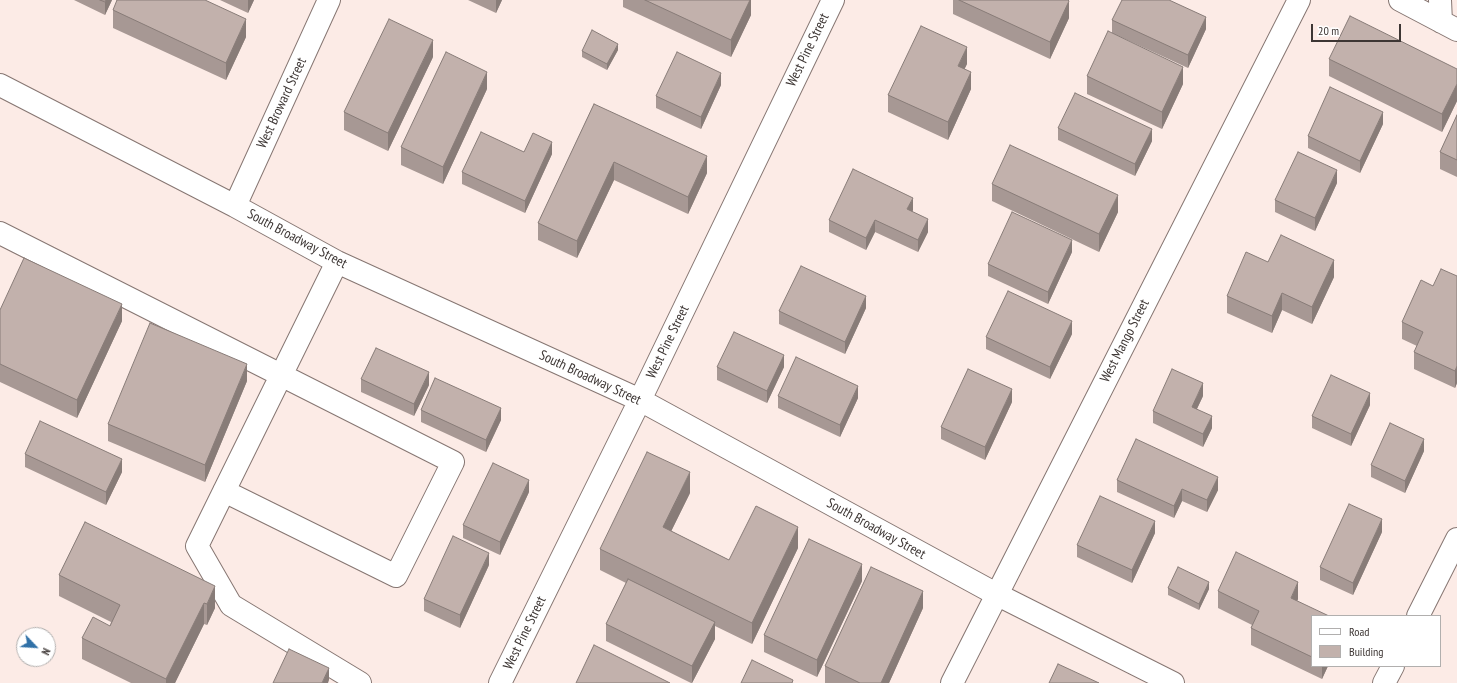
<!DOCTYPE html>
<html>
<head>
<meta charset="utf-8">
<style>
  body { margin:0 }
  #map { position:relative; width:1457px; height:683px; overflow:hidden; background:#fcebe6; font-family:"PT Sans Narrow",sans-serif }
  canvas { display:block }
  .legend { position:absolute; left:1311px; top:615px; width:130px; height:52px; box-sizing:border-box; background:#fff; border:1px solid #b1afae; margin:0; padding:5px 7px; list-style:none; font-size:12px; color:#3d3634 }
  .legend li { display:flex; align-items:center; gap:8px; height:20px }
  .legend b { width:20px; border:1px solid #b1afae }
  .north { position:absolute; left:16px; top:627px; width:40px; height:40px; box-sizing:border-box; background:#fff; border:1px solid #b1afae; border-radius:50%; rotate:115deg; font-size:11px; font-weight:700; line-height:16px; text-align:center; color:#3d3634 }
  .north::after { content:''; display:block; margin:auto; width:14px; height:18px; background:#3071a7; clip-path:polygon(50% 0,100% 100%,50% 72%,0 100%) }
  .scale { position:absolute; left:1311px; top:24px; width:90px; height:18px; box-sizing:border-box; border:2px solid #3d3634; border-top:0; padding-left:5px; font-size:12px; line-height:14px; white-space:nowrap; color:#3d3634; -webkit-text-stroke:3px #fff; paint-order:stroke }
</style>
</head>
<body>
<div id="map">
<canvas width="1457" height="683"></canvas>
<ul class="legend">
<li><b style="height:5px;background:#fff"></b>Road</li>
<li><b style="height:11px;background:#c2b1ac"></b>Building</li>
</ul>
<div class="north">N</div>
<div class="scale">20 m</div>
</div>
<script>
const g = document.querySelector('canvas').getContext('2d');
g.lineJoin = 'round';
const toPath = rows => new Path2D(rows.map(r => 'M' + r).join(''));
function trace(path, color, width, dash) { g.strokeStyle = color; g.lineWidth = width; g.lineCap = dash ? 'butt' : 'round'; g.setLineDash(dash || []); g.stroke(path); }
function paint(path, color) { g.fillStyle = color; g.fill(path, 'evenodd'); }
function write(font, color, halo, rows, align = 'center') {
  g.font = font + ' "PT Sans Narrow",sans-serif'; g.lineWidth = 3.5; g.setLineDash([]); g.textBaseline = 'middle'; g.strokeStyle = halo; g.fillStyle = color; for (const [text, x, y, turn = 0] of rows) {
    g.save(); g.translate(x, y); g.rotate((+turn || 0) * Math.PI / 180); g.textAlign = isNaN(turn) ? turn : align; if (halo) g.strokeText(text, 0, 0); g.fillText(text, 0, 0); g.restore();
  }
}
const minor = toPath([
  [1400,0,1457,30],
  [1440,0,1441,22],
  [0,85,235,206,337,262,640,400,996,594,1173,683],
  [235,206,329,0],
  [0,233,453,462,396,576,224,491],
  [337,262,197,546,231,605,360,683],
  [1418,616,1457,539],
  [500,683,640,400,833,0],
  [952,683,1299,0],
  [1384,683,1393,666]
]);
const wall = toPath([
  [74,0,112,0,105,15],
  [220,0,254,0,248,13],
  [468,0,502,0,496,13],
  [623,0,751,0,751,15,731,57,623,7],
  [953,0,1068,0,1069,18,1050,59,953,14],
  [113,10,246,37,226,80,113,28],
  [1112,20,1206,29,1188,68,1112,33],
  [618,50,607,70,582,57,582,51],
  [433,57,388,151,344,130,344,112],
  [1329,59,1457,69,1457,101,1442,132,1329,76],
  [967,64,964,69,971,89,948,140,888,112,888,95],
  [1087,76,1183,84,1162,129,1087,94],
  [721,85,701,129,656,108,656,96],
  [487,89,443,184,401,165,401,147],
  [594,104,707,173,688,214,614,180,577,258,538,240,538,223],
  [1457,115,1457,177,1440,169,1440,152],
  [1383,124,1360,173,1308,148,1308,136],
  [1058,128,1152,141,1135,176,1058,140],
  [524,152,552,154,525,213,462,184,462,172],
  [1337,183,1315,231,1275,212,1275,200],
  [992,184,1118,212,1099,252,992,201],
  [913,210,912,212,928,232,918,252,875,232,866,250,829,232,829,220],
  [1072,252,1048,304,988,276,988,264],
  [1268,262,1334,277,1312,324,1282,310,1272,333,1227,313,1227,296],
  [1457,276,1457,383,1455,388,1414,369,1414,352,1417,346,1402,339,1402,322,1433,286],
  [866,308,845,354,779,324,779,311],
  [0,310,122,321,77,418,0,382],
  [1072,334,1050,379,986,349,986,337],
  [717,367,784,367,767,403,717,380],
  [361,379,429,385,414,416,361,392],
  [247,381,205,482,108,441,108,424],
  [778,396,858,398,840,437,778,408],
  [1203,396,1197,409,1212,428,1203,447,1153,423,1153,411],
  [1012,402,985,460,941,439,941,427],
  [1370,405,1351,446,1312,428,1312,416],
  [421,410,501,420,486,452,421,422],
  [1424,451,1405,493,1371,477,1371,465],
  [25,454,122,472,106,505,25,467],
  [1117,480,1218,490,1207,512,1182,501,1174,518,1117,492],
  [529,492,500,555,463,538,463,525],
  [690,493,671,531,729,560,798,548,752,644,715,626,715,639,692,683,691,683,606,641,606,624,626,583,600,570,600,549],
  [85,522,215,608,207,625,204,624,175,683,131,683,82,659,82,638,110,626,111,622,59,596,59,575],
  [1382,532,1353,595,1320,580,1320,567],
  [1155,533,1132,583,1077,557,1077,545],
  [489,565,460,628,424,611,424,599],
  [862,581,817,677,764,652,764,635],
  [1168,588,1209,589,1199,610,1168,595],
  [1218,591,1298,599,1297,601,1312,616,1312,666,1328,666,1322,679,1251,645,1251,628,1252,625,1218,608],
  [923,608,889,683,825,683,825,666]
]);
const shadedWall = toPath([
  [106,0,112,0,105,15,105,2],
  [248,0,254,0,248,13],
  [496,0,502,0,496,13],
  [750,0,751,0,751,15,731,57,731,40],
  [1069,1,1069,18,1050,59,1050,42],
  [1206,17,1206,29,1188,68,1188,55],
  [246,19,246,37,226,80,226,63],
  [433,40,433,57,388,151,388,133],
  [618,44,618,50,607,70,607,64],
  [967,47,967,64,958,83,958,66],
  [1183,67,1183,84,1162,129,1162,112],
  [487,72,487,89,443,184,443,167],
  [971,72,971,89,948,140,948,122],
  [721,73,721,85,701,129,701,117],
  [1457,84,1457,101,1442,132,1442,114],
  [1383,112,1383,124,1360,173,1360,161],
  [1152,129,1152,141,1135,176,1135,164],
  [552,142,552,154,525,213,525,201],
  [707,156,707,173,688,214,688,197],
  [614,162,614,180,577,258,577,241],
  [1337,170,1337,183,1315,231,1315,218],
  [1118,195,1118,212,1099,252,1099,234],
  [913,198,913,210,907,222,907,209],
  [928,219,928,232,918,252,918,240],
  [875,220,875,232,866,250,866,238],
  [1072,240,1072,252,1048,304,1048,292],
  [1334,260,1334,277,1312,324,1312,307],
  [1282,293,1282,310,1272,333,1272,316],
  [866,296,866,308,845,354,845,342],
  [122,304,122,321,77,418,77,400],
  [1072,321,1072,334,1050,379,1050,367],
  [784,355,784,367,767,403,767,391],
  [247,364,247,381,205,482,205,465],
  [1457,366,1457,383,1455,388,1455,371],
  [429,372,429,385,414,416,414,404],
  [1203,383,1203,396,1192,419,1192,407],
  [858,386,858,398,840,437,840,425],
  [1012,389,1012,402,985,460,985,447],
  [1370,393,1370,405,1351,446,1351,434],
  [501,408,501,420,486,452,486,440],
  [1212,416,1212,428,1203,447,1203,434],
  [1424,439,1424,451,1405,493,1405,481],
  [122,459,122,472,106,505,106,492],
  [690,472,690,493,663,548,663,527],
  [1218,477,1218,490,1207,512,1207,500],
  [529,480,529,492,500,555,500,542],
  [1182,489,1182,501,1174,518,1174,506],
  [1382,519,1382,532,1353,595,1353,583],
  [1155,521,1155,533,1132,583,1132,570],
  [798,527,798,548,752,644,752,623],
  [489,553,489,565,460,628,460,615],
  [862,564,862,581,817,677,817,660],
  [1209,582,1209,589,1199,610,1199,604],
  [1298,582,1298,599,1291,615,1291,598],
  [215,586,215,608,207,625,207,604],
  [923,591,923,608,889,683,881,683],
  [204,603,204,624,175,683,166,683,166,679],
  [715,622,715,639,692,683,692,666],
  [1322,666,1328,666,1322,679],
  [329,668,329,680,328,683,322,683]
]);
const building = toPath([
  [100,0,106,0,105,2,100,0],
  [117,0,205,0,246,19,226,63,113,10,117,0],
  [645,0,750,0,731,40,645,0],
  [959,0,1068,0,1069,1,1050,42,959,0],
  [1122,0,1169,0,1206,17,1188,55,1112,20,1122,0],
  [1350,16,1457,69,1457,84,1442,114,1329,59,1350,16],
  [389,19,433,40,388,133,344,112,389,19],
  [921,26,967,47,958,66,971,72,948,122,888,95,921,26],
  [592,30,618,44,607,64,582,51,592,30],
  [1108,31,1183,67,1162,112,1087,76,1108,31],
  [446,52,487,72,443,167,401,147,446,52],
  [677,52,721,73,701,117,656,96,677,52],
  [1330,87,1383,112,1360,161,1308,136,1330,87],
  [1075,93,1152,129,1135,164,1058,128,1075,93],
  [594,104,707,156,688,197,614,162,577,241,538,223,594,104],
  [1457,115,1457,160,1440,152,1457,115],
  [481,132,524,152,533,133,552,142,525,201,462,172,481,132],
  [1010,145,1118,195,1099,234,992,184,1010,145],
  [1298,152,1337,170,1315,218,1275,200,1298,152],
  [853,169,913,198,907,209,928,219,918,240,875,220,866,238,829,220,853,169],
  [1012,212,1072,240,1048,292,988,264,1012,212],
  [1281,235,1334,260,1312,307,1282,293,1272,316,1227,296,1246,252,1268,262,1281,235],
  [24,258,122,304,77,400,0,364,0,310,24,258],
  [801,266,866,296,845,342,779,311,801,266],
  [1441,269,1457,276,1457,366,1455,371,1414,352,1423,332,1402,322,1421,280,1433,286,1441,269],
  [1008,291,1072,321,1050,367,986,337,1008,291],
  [150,323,247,364,205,465,108,424,150,323],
  [734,332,784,355,767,391,717,367,734,332],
  [376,348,429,372,414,404,361,379,376,348],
  [796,357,858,386,840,425,778,396,796,357],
  [968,369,1012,389,985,447,941,427,968,369],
  [1172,369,1203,383,1192,407,1212,416,1203,434,1153,411,1172,369],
  [1331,375,1370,393,1351,434,1312,416,1331,375],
  [435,378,501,408,486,440,421,410,435,378],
  [40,421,122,459,106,492,25,454,40,421],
  [1390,423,1424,439,1405,481,1371,465,1390,423],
  [1136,439,1218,477,1207,500,1182,489,1174,506,1117,480,1136,439],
  [647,452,690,472,663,527,729,560,756,506,798,527,752,623,600,549,647,452],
  [493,463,529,480,500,542,463,525,493,463],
  [1100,496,1155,521,1132,570,1077,545,1100,496],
  [1349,504,1382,519,1353,583,1320,567,1349,504],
  [85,522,215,586,207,604,204,603,166,679,82,638,93,617,110,626,120,605,59,575,85,522],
  [453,536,489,553,460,615,424,599,453,536],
  [809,539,862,564,817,660,764,635,809,539],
  [1236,552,1298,582,1291,598,1329,616,1312,616,1312,657,1251,628,1259,611,1218,591,1236,552],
  [871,567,923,591,881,683,860,683,825,666,871,567],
  [1178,567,1209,582,1199,604,1168,588,1178,567],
  [628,579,715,622,692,666,606,624,628,579],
  [594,645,670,683,576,683,594,645],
  [289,649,329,668,322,683,273,683,289,649],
  [752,660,793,680,792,683,741,683,752,660],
  [1058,664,1099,683,1049,683,1058,664]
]);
const streetNames = [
  ["West Pine Street",808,50,-64],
  ["West Broward Street",282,103,-65],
  ["South Broadway Street",297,239,28],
  ["West Mango Street",1125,341,-63],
  ["West Pine Street",668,342,-64],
  ["South Broadway Street",590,378,25],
  ["South Broadway Street",876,529,29],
  ["West Pine Street",525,633,-64]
];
trace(minor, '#867672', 24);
trace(minor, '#fff', 22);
paint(wall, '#a79894');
paint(shadedWall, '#887c78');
paint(building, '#c2b1ac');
trace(building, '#887c78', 1);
write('14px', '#3d3634', '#fff', streetNames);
</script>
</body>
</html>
